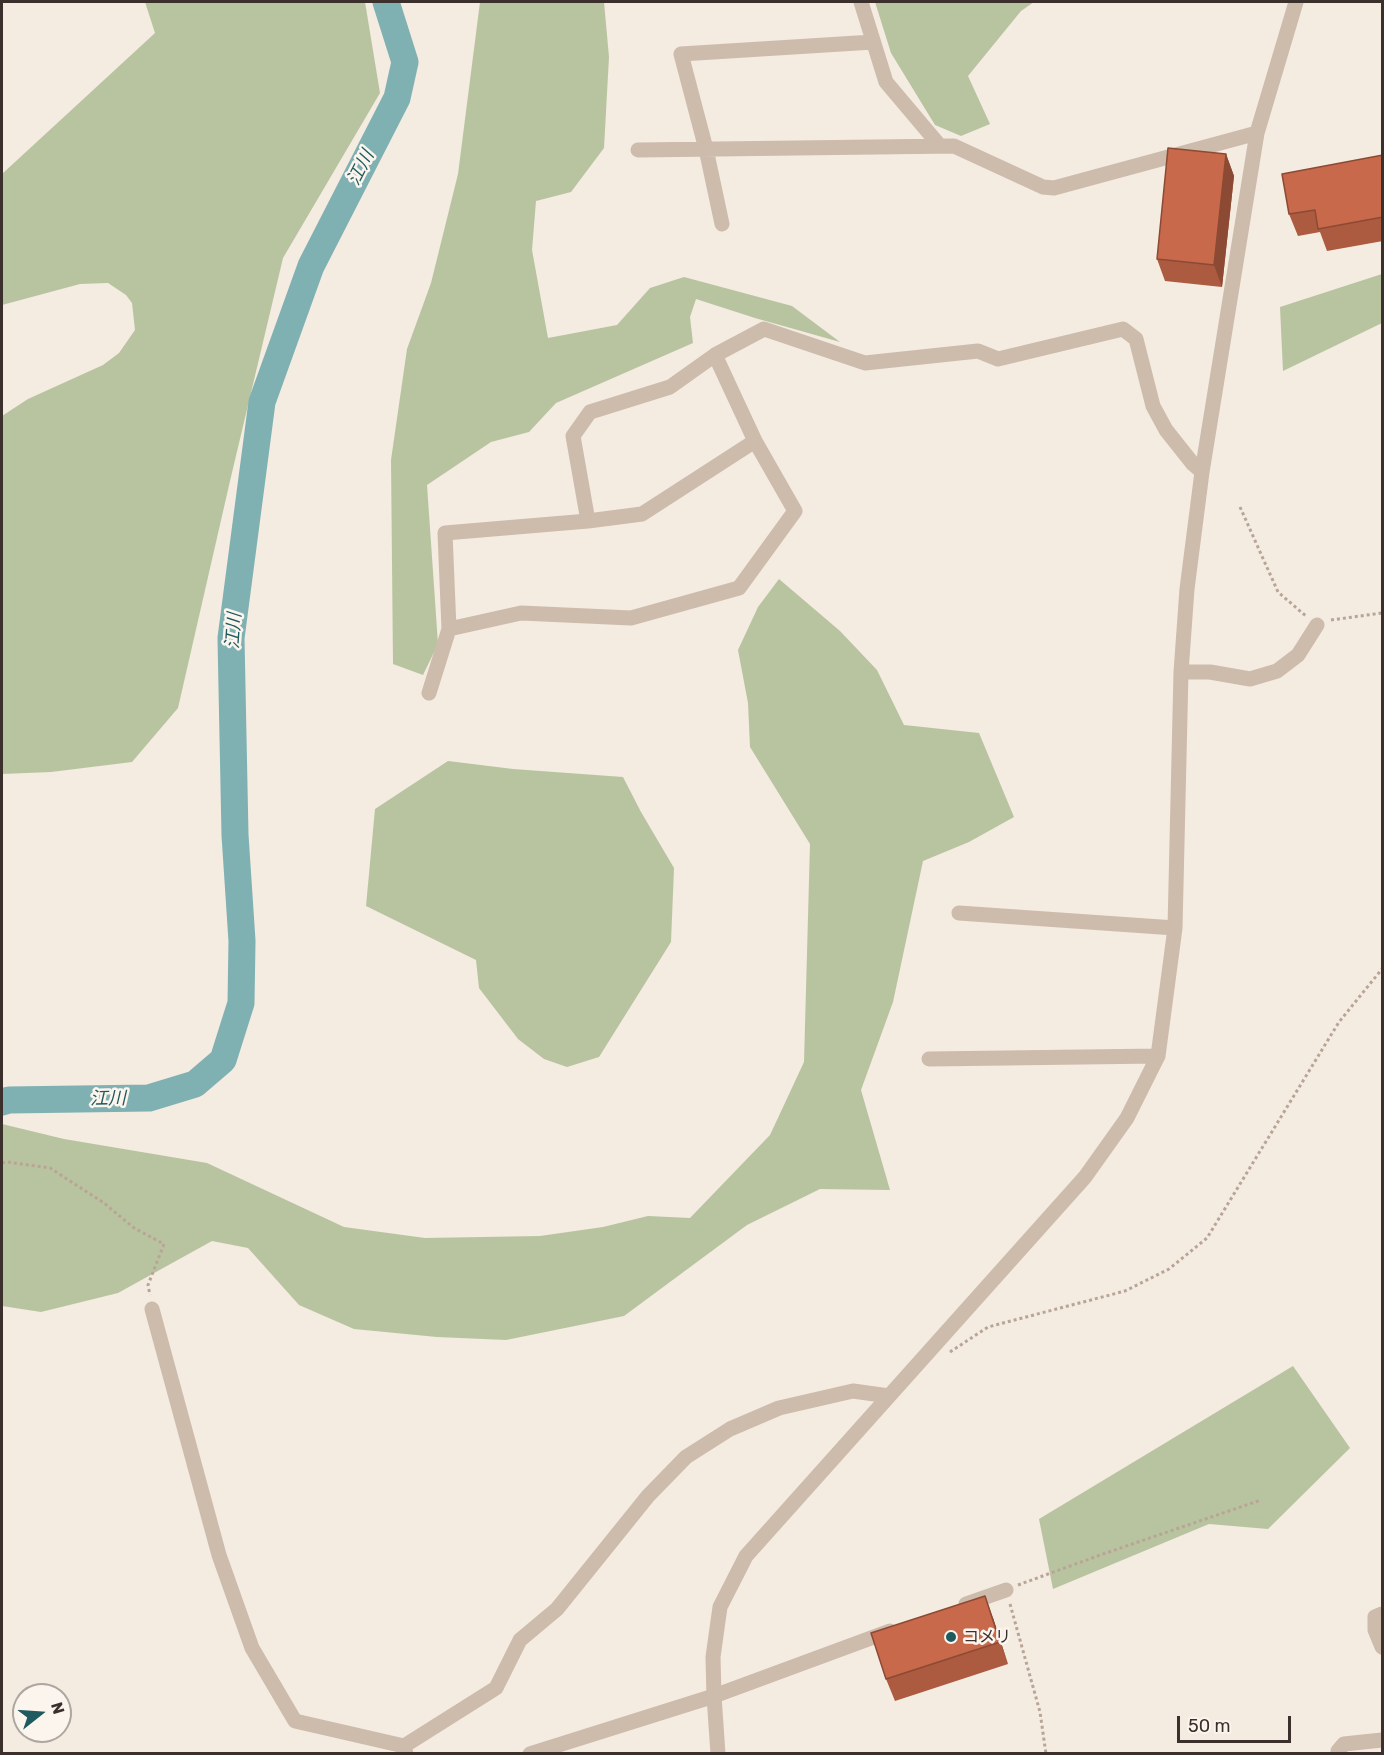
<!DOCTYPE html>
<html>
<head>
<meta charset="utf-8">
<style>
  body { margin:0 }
  #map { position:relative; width:1384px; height:1755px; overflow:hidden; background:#f4ebe1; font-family:Rubik,sans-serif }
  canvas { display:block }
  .frame { position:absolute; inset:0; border:3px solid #3b302b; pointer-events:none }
  .north { position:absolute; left:12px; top:1683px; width:60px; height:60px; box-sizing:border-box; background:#fbf5ee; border:2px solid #aea6a0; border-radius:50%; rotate:73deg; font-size:16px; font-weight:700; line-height:24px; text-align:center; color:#3b302b }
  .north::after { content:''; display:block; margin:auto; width:21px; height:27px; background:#1f5a5e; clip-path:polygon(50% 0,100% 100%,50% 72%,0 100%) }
  .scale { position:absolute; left:1177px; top:1716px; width:114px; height:27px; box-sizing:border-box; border:3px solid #3b302b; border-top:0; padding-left:8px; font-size:18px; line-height:21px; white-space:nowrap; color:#3b302b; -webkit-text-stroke:4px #fbf5ee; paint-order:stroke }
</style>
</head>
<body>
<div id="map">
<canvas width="1384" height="1755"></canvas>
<div class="frame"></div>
<div class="north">N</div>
<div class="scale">50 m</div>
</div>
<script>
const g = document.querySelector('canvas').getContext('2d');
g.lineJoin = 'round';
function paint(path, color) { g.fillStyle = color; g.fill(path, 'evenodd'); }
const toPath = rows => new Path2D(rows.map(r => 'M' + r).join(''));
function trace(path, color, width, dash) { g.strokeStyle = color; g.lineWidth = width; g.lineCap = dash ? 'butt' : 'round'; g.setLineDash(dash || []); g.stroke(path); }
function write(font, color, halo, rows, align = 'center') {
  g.font = font + ' Rubik,"Noto Sans JP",sans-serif'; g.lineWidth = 5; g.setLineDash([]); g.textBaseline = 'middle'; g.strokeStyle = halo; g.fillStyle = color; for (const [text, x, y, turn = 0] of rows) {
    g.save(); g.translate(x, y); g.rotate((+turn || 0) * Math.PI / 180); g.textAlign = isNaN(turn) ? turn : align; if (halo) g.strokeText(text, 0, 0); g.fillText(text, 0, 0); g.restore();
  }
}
const green = toPath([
  [145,2,365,2,380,93,283,258,230,481,178,708,132,762,51,772,2,774,2,416,28,399,103,365,119,353,135,330,132,303,126,295,108,283,80,284,2,305,2,174,155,33],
  [480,2,604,2,609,57,604,148,571,192,536,201,532,250,548,338,617,325,650,288,684,277,792,306,840,342,755,318,696,299,690,317,693,343,556,403,529,432,491,442,427,485,438,644,423,675,393,664,391,460,407,349,431,283,458,174],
  [875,2,1034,2,1021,11,968,76,990,124,961,136,935,125,891,53],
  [1382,274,1382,323,1283,371,1280,307],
  [779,579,840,631,877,670,904,725,979,733,1014,817,969,842,923,861,893,1002,861,1090,890,1190,820,1189,747,1225,624,1316,506,1340,437,1337,354,1329,299,1305,248,1248,212,1241,118,1293,41,1312,2,1306,2,1124,64,1139,207,1163,344,1227,425,1238,540,1236,603,1227,648,1216,690,1218,770,1135,804,1062,810,844,750,747,748,703,738,650,758,607],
  [448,761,513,769,623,777,641,812,674,868,671,942,599,1057,567,1067,544,1059,518,1039,479,988,476,960,366,906,375,809],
  [1293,1366,1350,1448,1268,1529,1209,1524,1053,1589,1039,1519]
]);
const river = toPath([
  [2,1102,9,1100,149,1098,195,1084,223,1060,241,1003,242,941,235,835,231,638,262,402,311,266,397,98,405,62,386,2]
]);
const path = toPath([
  [1240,507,1278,592,1307,617],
  [1331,620,1382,613],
  [2,1163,7,1162,50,1168,104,1203,134,1228,164,1244,148,1285,150,1295],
  [950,1352,988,1327,1125,1291,1169,1269,1207,1238,1339,1022,1382,969],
  [1018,1585,1103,1554,1261,1500],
  [1010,1604,1040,1712,1046,1754]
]);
const minor = toPath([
  [861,2,886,82,940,146],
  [638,150,954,146,1043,187,1054,188,1257,133],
  [722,224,706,149,681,54,873,42],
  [588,521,573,436,590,412,670,387,715,355,764,329,865,363,978,351,998,359,1123,329,1136,339,1153,406,1166,430,1193,464,1202,472],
  [449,629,521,613,631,618,739,588,795,511,755,441,715,355],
  [1181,672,1210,672,1250,679,1277,671,1298,655,1317,625],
  [429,693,449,629,445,533,588,521,642,514,755,441],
  [959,913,1175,928],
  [929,1059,1158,1056],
  [152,1309,219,1555,252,1648,295,1721,404,1746,406,1754],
  [966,1604,1006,1590],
  [1382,1614,1375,1617,1375,1630,1382,1647],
  [404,1746,496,1688,520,1640,557,1609,648,1496,686,1457,730,1429,779,1408,853,1391,889,1396],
  [530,1754,714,1696,890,1631],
  [718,1754,714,1696,713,1657,720,1607,746,1556,1085,1177,1127,1118,1158,1056,1175,928,1181,672,1187,589,1202,472,1257,133,1296,2],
  [1339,1754,1338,1751,1344,1744,1382,1740]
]);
const wall = toPath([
  [1226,154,1234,176,1222,287,1165,281,1157,259],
  [1383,155,1383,241,1327,251,1320,232,1298,236,1289,214],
  [993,1618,1008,1664,895,1701,886,1679]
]);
const shadedWall = toPath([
  [1226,154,1234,176,1222,287,1214,265],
  [985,1596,993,1618,1008,1664,1000,1642]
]);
const building = toPath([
  [1168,148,1226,154,1214,265,1157,259,1168,148],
  [1383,155,1383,217,1318,229,1315,210,1289,214,1282,174,1383,155],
  [985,1596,1000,1642,886,1679,871,1633,985,1596]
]);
const markers = [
  [951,1637,6,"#1f5a5e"]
];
const poiNames = [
  ["コメリ",963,1637]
];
const waterNames = [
  ["江川",361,168,-63],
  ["江川",234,631,-86],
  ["江川",108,1099,-1]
];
paint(green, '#b8c4a0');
trace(river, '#7fb0b2', 27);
trace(path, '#b9a596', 3, [3, 3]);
trace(minor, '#cdbbac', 15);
paint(wall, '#ac5a40');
paint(shadedWall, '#8c4a34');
paint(building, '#c8694b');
trace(building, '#8c4a34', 1.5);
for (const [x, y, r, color] of markers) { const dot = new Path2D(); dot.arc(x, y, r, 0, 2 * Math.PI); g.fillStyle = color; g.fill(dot); trace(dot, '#fbf5ee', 2); }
write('16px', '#3b302b', '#fbf5ee', poiNames, 'left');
write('italic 18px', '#1f5a5e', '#fbf5ee', waterNames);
</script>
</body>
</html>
